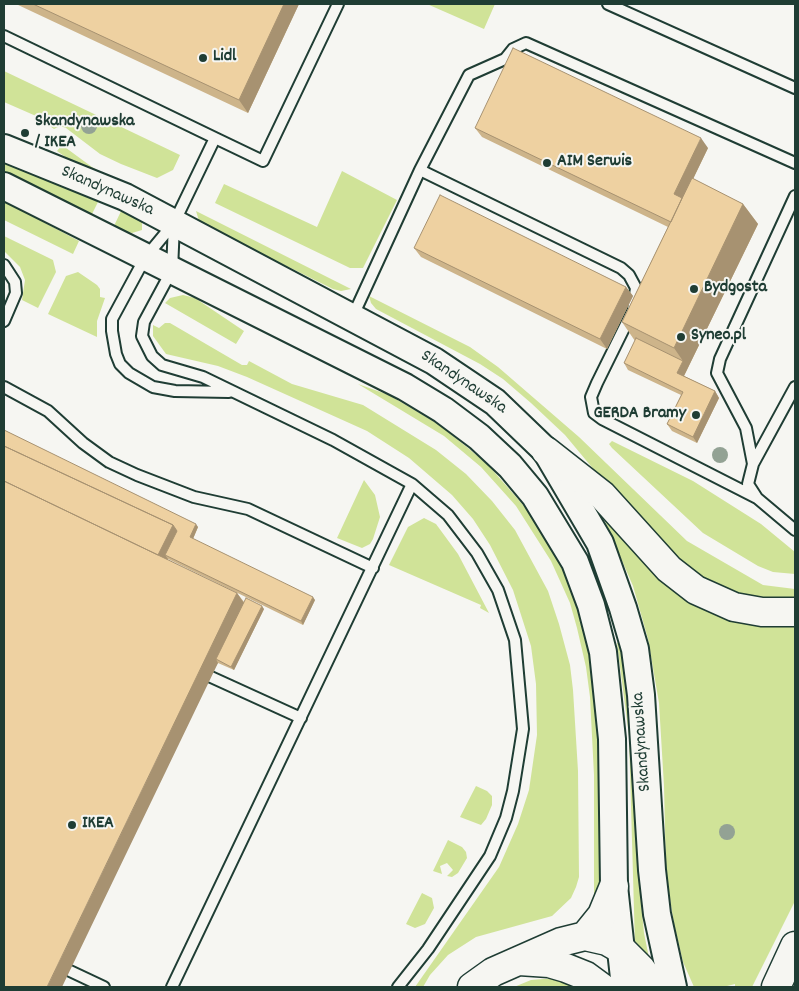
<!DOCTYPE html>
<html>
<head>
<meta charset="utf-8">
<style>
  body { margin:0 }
  #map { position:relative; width:799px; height:991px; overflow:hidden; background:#f6f6f2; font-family:Dekko,sans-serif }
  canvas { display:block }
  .frame { position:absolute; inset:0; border:5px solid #1f3d34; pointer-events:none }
</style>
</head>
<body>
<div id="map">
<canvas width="799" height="991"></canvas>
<div class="frame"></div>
</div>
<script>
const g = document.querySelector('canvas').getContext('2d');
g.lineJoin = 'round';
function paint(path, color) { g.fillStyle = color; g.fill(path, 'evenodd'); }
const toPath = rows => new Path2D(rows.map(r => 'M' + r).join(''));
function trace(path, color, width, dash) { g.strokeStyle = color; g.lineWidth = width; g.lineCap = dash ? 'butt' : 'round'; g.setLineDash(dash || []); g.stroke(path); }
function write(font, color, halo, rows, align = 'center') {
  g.font = font + ' Dekko,sans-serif'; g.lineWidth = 4; g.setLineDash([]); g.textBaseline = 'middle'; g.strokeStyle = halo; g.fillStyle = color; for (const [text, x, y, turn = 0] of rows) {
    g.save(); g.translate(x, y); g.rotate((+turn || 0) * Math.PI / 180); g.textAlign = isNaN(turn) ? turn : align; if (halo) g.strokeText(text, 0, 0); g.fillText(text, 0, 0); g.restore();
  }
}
const green = toPath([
  [427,4,495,4,484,29],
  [4,71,180,155,173,170,157,178,121,164,100,154,66,128,60,126,54,129,36,116,4,102],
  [62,145,92,167,110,177,108,182,84,170,57,151],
  [4,157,100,198,91,216,4,173],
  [342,171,397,200,363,268,350,268,215,203,224,184,317,227],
  [4,201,79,241,73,254,4,220],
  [123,207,142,220,142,230,132,233,113,228],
  [196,211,351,289,341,291,333,289,206,226,199,221],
  [4,236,53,260,56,272,38,308,22,300,25,280,20,267,4,251],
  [78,272,97,285,100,289,100,297,105,298,97,321,97,337,48,314,66,276],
  [183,295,195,298,244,331,236,344,165,303,170,298],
  [369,296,470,347,498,367,579,437,687,541,763,585,795,589,795,603,737,597,686,572,650,537,565,435,531,403,503,379,480,364,376,309,371,303],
  [165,323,170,323,242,365,247,365,249,361,292,384,363,405,436,450,466,474,492,501,515,530,548,591,559,624,570,665,573,690,578,771,579,877,576,887,571,898,552,916,476,937,448,955,430,975,423,987,415,987,499,867,518,824,529,790,537,735,536,684,531,646,513,590,490,545,473,519,452,495,409,458,367,431,247,377,218,366,166,354,153,336,153,325,159,328],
  [358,384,389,395,438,424,468,448,489,466,524,506,558,559,571,590,583,626,592,664,597,710,601,883,594,902,594,775,590,697,586,667,577,628,570,603,551,561,516,506,481,467,444,436],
  [612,441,693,481,761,524,795,552,795,574,773,572,758,566,703,533,612,448,609,444],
  [364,480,375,495,380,517,373,539,370,544,362,548,337,538],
  [597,503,671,583,795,621,795,901,752,987,735,987,735,984,723,987,694,987,683,962,674,924,666,874,664,786,659,703,648,639,633,586],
  [424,518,436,524,458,554,489,613,480,608,481,605,389,565,408,527],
  [621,640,627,684,637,790,639,881,644,933,649,958,635,945,629,736,617,643],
  [476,786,487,791,492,796,492,805,486,819,481,825,460,817],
  [448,840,462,847,466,852,467,858,458,873,452,877,447,876,453,870,447,863,440,866,442,874,433,871],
  [422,893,432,898,434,908,425,924,415,928,406,924],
  [555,978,574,983,573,987,514,987,531,980]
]);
const service = toPath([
  [608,4,795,88],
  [4,36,215,138],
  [420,170,469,75,505,59,513,49,526,43,795,163],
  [174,224,172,270,144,322,142,336,152,356,162,365,203,377,333,440,412,484,448,515,477,553,498,590,515,640,523,729,513,791,506,818,490,856,428,949,398,987],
  [4,265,15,282,16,293,4,321],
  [352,318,420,170,621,268,629,275,636,288,633,310,597,383,591,397,594,413,602,419,757,498],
  [4,387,48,411,83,443,109,462,137,475,194,497,248,509,373,568],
  [795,387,753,464,748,484,757,498,795,530],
  [229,392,175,391,153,387,129,373,120,364,116,354,112,331,112,319,145,258,174,223,215,138,263,161,338,4],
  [753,464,746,428,717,373,720,359,795,196],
  [211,677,301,718],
  [70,971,104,987],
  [172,987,412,484]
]);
const tertiary = toPath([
  [4,148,125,197,434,361,495,402,546,451,600,543,623,608,635,649,641,695,652,870,657,914,673,987],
  [4,186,405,387,443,410,479,437,510,466,535,496,575,562,591,605,603,652,612,739,614,886,625,987]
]);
const primary = toPath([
  [546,451,602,495,669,569,696,590,734,607,762,612,795,612],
  [585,936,602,915,614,886],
  [519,961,549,963,566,968,586,976,601,987],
  [472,987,493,972,561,942,585,936,607,941,621,949,641,969,654,987],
  [776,987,795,946]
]);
const trees = [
  [89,126],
  [720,455],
  [727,832]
];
const wall = toPath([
  [16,4,299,4,248,113],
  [475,128,708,148,693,179,743,204,758,224,684,376,715,391,719,398,697,443,672,431,667,424,681,395,628,370,624,363,635,341,622,322,668,227,482,137],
  [414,248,626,287,633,296,607,349,421,257],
  [4,430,198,527,193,539,315,600,303,625,168,559,167,560,237,593,244,602,264,609,234,670,218,663,4,987]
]);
const shadedWall = toPath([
  [284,4,299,4,248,113,239,100],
  [701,138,708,148,681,204,674,194],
  [743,204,758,224,682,380,677,373,683,361,674,348],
  [626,287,633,296,607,349,600,339],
  [715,391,719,398,697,443,693,437],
  [196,524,198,527,192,541,190,537],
  [173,525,180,535,165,555,168,559,164,566,157,556],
  [237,593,246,606,216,659,218,663,62,987,47,987],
  [313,597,315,600,303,625,301,621],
  [262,606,264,609,234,670,231,667]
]);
const building = toPath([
  [33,4,284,4,239,100,33,4],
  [513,48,701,138,674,194,682,198,671,222,475,128,513,48],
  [692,178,743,204,674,348,622,322,692,178],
  [440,195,626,287,600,339,414,248,440,195],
  [636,338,683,361,677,373,715,391,693,437,667,424,683,392,624,363,636,338],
  [4,430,196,524,190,537,313,597,301,621,165,555,177,531,173,525,4,446,4,430],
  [4,446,173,525,158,555,4,481,4,446],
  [4,481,237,593,47,987,4,987,4,481],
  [246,598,262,606,231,667,216,659,246,598]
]);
const markers = [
  [203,58,5,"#1f3d34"],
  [25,133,5,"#1f3d34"],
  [547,163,5,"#1f3d34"],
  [694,289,5,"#1f3d34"],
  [681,337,5,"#1f3d34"],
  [696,415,5,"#1f3d34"],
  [72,825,5,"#1f3d34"]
];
const poiNames = [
  ["Lidl",213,58],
  ["Skandynawska",35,123],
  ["/ IKEA",35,144],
  ["AIM Serwis",557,163],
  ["Bydgosta",704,289],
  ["Syneo.pl",691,337],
  ["GERDA Bramy",686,415,"right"],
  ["IKEA",82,825]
];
const streetNames = [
  ["Skandynawska",107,192,24],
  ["Skandynawska",463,383,34],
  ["Skandynawska",643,742,-94]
];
paint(green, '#d0e398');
trace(service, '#1f3d34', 14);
trace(tertiary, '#1f3d34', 30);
trace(primary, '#1f3d34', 31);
trace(service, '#f6f6f2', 10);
trace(tertiary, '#f6f6f2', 26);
trace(primary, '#f6f6f2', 28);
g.fillStyle = '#93a294';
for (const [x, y] of trees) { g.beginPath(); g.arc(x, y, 8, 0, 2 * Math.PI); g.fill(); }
paint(wall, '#cdb48a');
paint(shadedWall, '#a79271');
paint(building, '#eed1a1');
trace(building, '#a79271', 1);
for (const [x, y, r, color] of markers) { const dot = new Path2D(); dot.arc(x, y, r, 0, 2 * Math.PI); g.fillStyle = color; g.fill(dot); trace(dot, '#f6f6f2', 2); }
write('bold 18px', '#1f3d34', '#f6f6f2', poiNames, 'left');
write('18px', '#1f3d34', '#f6f6f2', streetNames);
</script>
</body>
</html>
